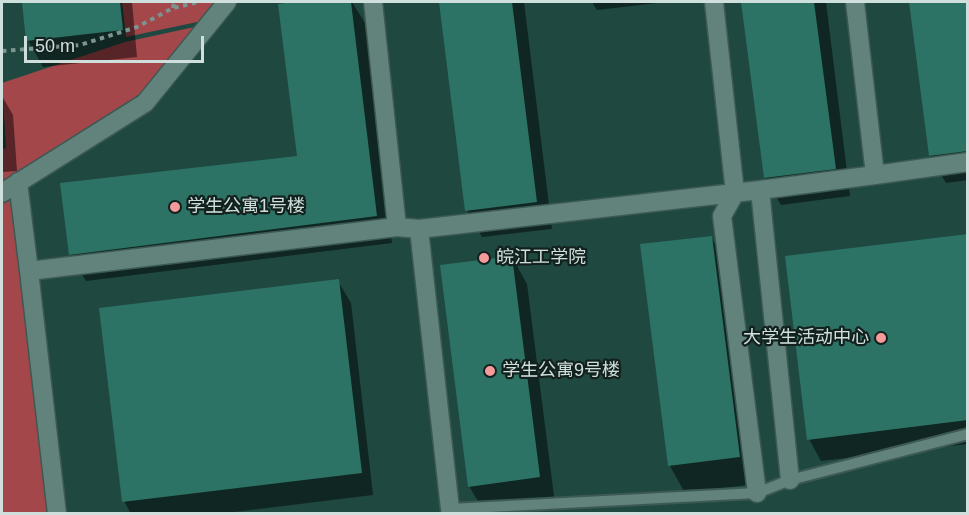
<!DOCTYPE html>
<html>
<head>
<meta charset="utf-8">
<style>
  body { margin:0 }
  #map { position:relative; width:969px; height:515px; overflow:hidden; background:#1d3d36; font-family:Arial,sans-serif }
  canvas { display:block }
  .frame { position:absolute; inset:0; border:3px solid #cfe0dc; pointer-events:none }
  .scale { position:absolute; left:24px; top:36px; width:180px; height:27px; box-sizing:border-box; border:3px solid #cfe0dc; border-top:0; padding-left:8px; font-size:18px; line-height:21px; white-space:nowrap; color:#cfe0dc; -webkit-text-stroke:4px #13211e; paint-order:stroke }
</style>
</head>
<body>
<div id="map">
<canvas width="969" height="515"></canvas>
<div class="frame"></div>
<div class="scale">50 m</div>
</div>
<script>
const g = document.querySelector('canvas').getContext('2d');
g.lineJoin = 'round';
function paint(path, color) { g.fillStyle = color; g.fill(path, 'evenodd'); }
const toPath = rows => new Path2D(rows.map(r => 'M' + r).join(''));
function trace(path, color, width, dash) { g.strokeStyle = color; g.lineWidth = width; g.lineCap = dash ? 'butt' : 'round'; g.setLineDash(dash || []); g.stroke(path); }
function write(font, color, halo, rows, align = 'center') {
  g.font = font + ' Arial,"Noto Sans SC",sans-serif'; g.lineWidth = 4.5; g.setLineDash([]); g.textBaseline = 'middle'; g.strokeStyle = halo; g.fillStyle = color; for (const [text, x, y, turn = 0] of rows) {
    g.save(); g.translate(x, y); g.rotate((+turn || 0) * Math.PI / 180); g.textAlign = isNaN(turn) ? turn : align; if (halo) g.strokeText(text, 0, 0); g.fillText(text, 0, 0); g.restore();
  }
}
const built = toPath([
  [2,2,967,2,967,513,2,513]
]);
const forest = toPath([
  [122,2,217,2,202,21,126,37],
  [199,26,139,97,2,185,2,149,6,148,2,83,125,42],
  [13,194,47,513,2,514,2,201]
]);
const shadow = toPath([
  [24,2,132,2,137,57,43,67,28,40],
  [306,2,352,2,365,23,392,243,86,281,70,254,299,157,280,5],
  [441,2,524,2,552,229,482,237,467,210],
  [592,2,666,2,597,10],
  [744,2,826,2,850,196,781,205,765,178],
  [911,2,968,2,968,180,946,183,930,156],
  [2,96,13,115,17,171,2,172],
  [968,235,968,444,821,461,809,439],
  [711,237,727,264,755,484,685,493,670,466],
  [512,257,527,284,555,504,485,513,469,486],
  [338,281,351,303,373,495,218,514,131,514,124,501]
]);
const building = toPath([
  [22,2,120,2,123,30,26,41],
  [294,2,351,2,377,216,69,255,60,183,297,156,278,4],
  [439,2,512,2,537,202,465,211],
  [741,2,814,2,836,169,764,178],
  [909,2,968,2,968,151,929,156],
  [968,234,968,420,807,440,785,256],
  [712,236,740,457,668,466,640,244],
  [512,256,540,477,468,487,440,265],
  [339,279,362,473,122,502,99,308]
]);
const path = toPath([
  [173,8,174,2],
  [2,51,80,45,137,27,173,8,199,2]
]);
const lane = toPath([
  [450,509,757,493,790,480,968,434]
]);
const street = toPath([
  [373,2,397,227,419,229,760,190,790,480],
  [714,2,735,193,722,216,757,493],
  [875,175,968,162],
  [18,182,29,271,397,227],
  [760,190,875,175,855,2],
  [2,193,145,103,227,2],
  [419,229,450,509],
  [29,271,57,514]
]);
const markers = [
  [175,207,6,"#f59b9b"],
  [484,258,6,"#f59b9b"],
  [881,338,6,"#f59b9b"],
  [490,371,6,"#f59b9b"]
];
const poiNames = [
  ["学生公寓1号楼",187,207],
  ["皖江工学院",496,258],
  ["大学生活动中心",869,338,"right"],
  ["学生公寓9号楼",502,371]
];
paint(built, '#1f4840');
paint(forest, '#a3474a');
paint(shadow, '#0007');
paint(building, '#2c7365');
trace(lane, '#3c5953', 14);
trace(street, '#3c5953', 21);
trace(path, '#7c948f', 4, [4.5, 4.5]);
trace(lane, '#61837b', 10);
trace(street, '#61837b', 18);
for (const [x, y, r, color] of markers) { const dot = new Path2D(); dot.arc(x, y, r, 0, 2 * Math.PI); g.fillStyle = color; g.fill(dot); trace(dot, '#13211e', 2); }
write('18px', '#cfe0dc', '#13211e', poiNames, 'left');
</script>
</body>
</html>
